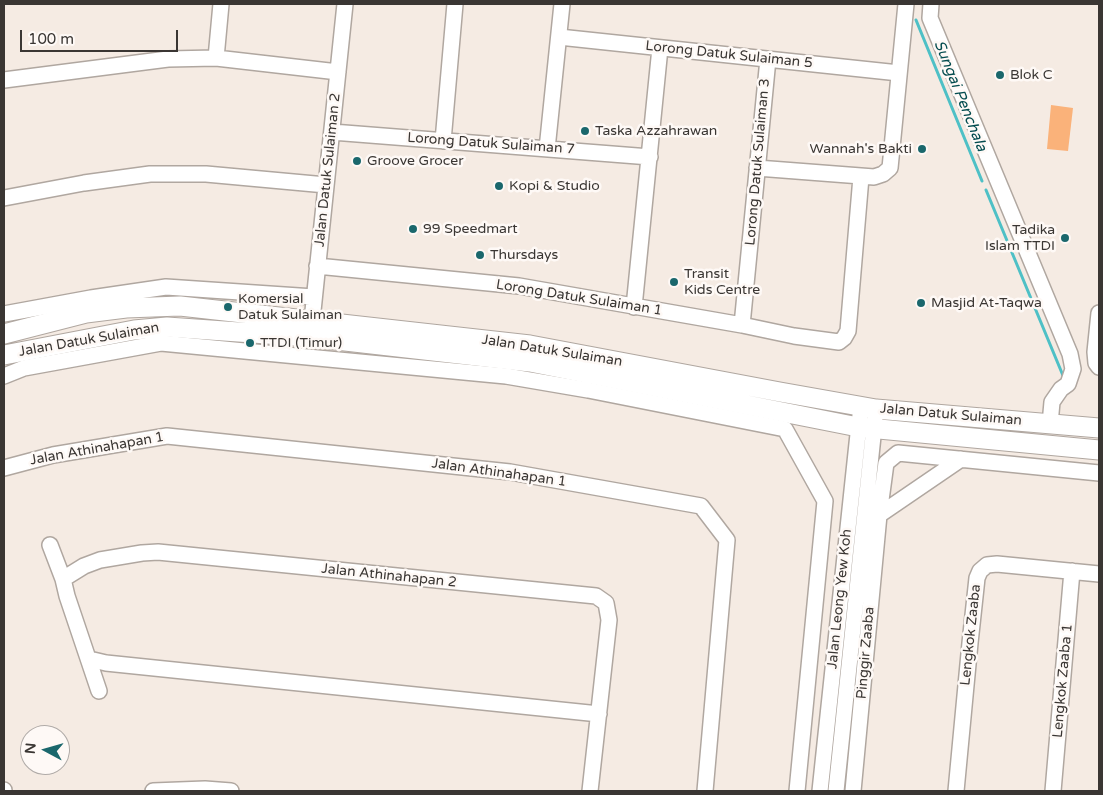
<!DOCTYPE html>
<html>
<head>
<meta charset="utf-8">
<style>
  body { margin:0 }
  #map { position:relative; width:1103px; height:795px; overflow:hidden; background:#f5ebe3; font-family:"Varela Round",sans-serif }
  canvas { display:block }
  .frame { position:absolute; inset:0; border:5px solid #3a3633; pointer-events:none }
  .north { position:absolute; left:20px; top:725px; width:50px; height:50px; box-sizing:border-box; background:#fef9f6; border:1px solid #b0aba8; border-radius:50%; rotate:276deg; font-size:14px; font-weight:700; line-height:20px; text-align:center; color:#3a3633 }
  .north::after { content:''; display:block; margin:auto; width:18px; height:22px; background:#1a676c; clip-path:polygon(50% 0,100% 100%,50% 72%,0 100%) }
  .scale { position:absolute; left:20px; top:30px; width:158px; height:22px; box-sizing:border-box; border:2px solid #3a3633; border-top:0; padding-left:6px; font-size:15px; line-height:18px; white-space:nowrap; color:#3a3633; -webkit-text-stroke:4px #fef9f6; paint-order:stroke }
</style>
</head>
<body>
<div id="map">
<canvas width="1103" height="795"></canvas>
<div class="frame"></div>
<div class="north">N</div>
<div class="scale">100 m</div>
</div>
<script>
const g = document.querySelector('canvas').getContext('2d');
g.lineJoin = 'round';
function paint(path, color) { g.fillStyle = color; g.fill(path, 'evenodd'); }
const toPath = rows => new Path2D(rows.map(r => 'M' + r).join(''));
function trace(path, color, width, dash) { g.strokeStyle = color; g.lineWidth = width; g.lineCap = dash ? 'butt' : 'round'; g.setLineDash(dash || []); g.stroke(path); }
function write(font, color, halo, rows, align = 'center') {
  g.font = font + ' "Varela Round",sans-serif'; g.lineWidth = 5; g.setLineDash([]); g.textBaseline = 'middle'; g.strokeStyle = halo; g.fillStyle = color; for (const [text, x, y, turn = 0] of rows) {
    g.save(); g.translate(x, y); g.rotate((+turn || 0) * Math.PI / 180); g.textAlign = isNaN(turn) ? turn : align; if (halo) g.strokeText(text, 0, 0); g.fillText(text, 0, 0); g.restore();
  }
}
const green = toPath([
  [1051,105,1073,108,1068,151,1047,149]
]);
const stream = toPath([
  [916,20,982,181],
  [986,190,1064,378]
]);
const minor = toPath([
  [931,4,930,18,1070,354,1073,369,1068,384,1061,389,1052,402,1050,424],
  [559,37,899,73],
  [216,58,221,4],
  [4,80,168,59,216,58,338,72],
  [332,132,650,157],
  [443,141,455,4],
  [547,149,562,4],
  [757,168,874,177,883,174,890,168,906,4],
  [4,198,84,183,150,174,206,174,326,185],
  [317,266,519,286,742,325,794,336,839,342,844,338,848,331,861,177],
  [634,307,660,48],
  [1099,313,1095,352,1096,363,1099,367],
  [4,314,91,298,166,287,314,297],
  [742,325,768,59],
  [311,330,345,4],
  [4,376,24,368,161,343,506,376,588,390,785,429,825,501,797,791],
  [4,468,53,455,167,436,510,472,701,506,727,540,705,791],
  [879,515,961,459],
  [50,545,63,579,67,596,99,691],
  [63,579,84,566,100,560,142,553,158,552,596,596,606,603,609,620,590,791],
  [89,659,106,663,599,714],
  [4,790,4,791],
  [153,791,205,789,231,791],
  [820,791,861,406],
  [836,791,875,417],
  [853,791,879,515,886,463,898,453,1099,473],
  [956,791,970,643,977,578,980,571,987,565,997,564,1099,574],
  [1053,791,1072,571]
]);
const major = toPath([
  [4,334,86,313,126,308,180,306,530,345,780,392,876,409,1099,428],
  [4,355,134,330,167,327,310,337,530,362,858,427,1099,450]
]);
const markers = [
  [1000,75,5,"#1a676c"],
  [585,131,5,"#1a676c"],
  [922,149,5,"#1a676c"],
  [357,161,5,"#1a676c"],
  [499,186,5,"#1a676c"],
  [413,229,5,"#1a676c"],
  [1065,238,5,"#1a676c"],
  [480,255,5,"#1a676c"],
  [674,282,5,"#1a676c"],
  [921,303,5,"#1a676c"],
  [228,307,5,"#1a676c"],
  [250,343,5,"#1a676c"]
];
const streetNames = [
  ["Lorong Datuk Sulaiman 5",729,55,6],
  ["Lorong Datuk Sulaiman 7",491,144,4],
  ["Lorong Datuk Sulaiman 3",758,162,-85],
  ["Jalan Datuk Sulaiman 2",328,170,-84],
  ["Lorong Datuk Sulaiman 1",579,298,9],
  ["Jalan Datuk Sulaiman",89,340,-10],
  ["Jalan Datuk Sulaiman",552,351,9],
  ["Jalan Datuk Sulaiman",951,415,5],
  ["Jalan Athinahapan 1",97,449,-10],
  ["Jalan Athinahapan 1",499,473,8],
  ["Jalan Athinahapan 2",389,576,6],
  ["Jalan Leong Yew Koh",840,599,-84],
  ["Lengkok Zaaba",971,635,-84],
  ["Pinggir Zaaba",866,653,-85],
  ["Lengkok Zaaba 1",1063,681,-85]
];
const poiNames = [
  ["Blok C",1010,75],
  ["Taska Azzahrawan",595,131],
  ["Wannah's Bakti",912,149,"right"],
  ["Groove Grocer",367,161],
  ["Kopi & Studio",509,186],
  ["99 Speedmart",423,229],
  ["Tadika",1055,230,"right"],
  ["Islam TTDI",1055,246,"right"],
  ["Thursdays",490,255],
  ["Transit",684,274],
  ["Kids Centre",684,290],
  ["Komersial",238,299],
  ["Datuk Sulaiman",238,315],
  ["Masjid At-Taqwa",931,303],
  ["TTDI (Timur)",260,343]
];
const waterNames = [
  ["Sungai Penchala",960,96,68]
];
paint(green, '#fab27a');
trace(stream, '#4ec0c6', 3);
trace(minor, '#b0a7a0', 18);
trace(major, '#b0a7a0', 21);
trace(minor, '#fff', 15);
trace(major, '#fff', 19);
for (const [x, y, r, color] of markers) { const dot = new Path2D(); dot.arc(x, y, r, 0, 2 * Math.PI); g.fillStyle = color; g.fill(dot); trace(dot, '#fef9f6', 2); }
write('14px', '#3a3633', '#fef9f6', streetNames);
write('14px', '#3a3633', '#fef9f6', poiNames, 'left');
write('italic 15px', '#044c4f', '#fef9f6', waterNames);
</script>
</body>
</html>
